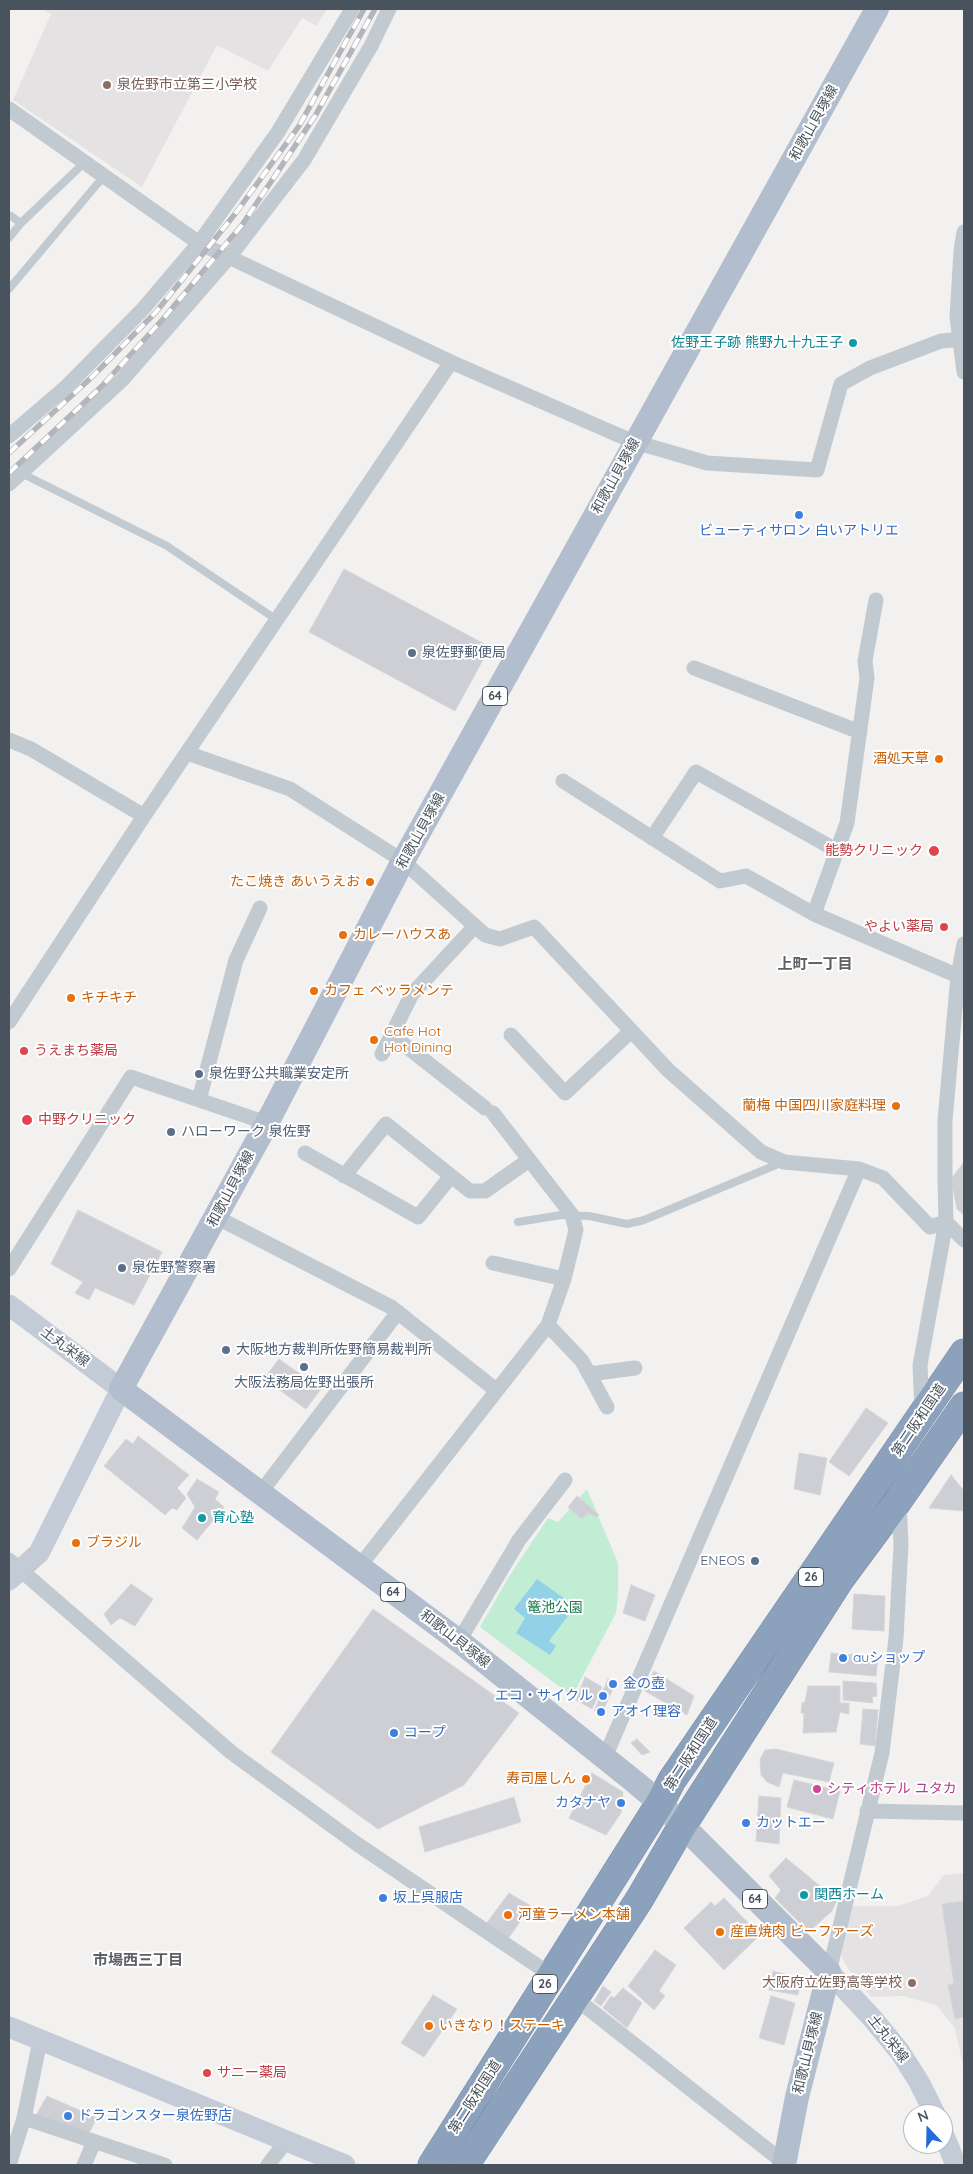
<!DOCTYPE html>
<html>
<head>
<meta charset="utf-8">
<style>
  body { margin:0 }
  #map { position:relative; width:973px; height:2174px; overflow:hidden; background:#f3f1f0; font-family:Quicksand,sans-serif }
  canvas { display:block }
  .frame { position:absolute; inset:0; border:10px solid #49535d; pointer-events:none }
  .north { position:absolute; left:903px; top:2104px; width:50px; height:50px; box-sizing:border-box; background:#fff; border:1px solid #b6babe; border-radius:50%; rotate:339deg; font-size:14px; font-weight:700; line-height:20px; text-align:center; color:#49535d }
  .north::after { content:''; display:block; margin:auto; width:18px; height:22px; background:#246bd9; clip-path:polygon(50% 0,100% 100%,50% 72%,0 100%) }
</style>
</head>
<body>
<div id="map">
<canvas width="973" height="2174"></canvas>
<div class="frame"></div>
<div class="north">N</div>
</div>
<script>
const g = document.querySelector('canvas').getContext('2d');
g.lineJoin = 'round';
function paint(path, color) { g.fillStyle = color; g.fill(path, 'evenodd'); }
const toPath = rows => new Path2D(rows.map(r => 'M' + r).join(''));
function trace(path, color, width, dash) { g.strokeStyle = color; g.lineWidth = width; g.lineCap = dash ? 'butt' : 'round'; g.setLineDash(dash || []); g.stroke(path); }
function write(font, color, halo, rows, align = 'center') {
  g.font = font + ' Quicksand,"Noto Sans JP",sans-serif'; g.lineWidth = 4; g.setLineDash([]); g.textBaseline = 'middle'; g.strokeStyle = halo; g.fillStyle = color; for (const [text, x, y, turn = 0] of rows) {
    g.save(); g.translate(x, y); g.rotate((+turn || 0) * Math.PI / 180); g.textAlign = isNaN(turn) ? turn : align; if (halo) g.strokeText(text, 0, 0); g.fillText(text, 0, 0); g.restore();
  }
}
const education = toPath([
  [43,9,327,9,316,26,302,18,268,71,217,45,142,187,13,100,51,14],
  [964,1873,964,2071,955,2028,936,2005,904,1996,871,1997,849,1970,841,1956,850,1906,898,1906,928,1896,944,1875]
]);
const green = toPath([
  [587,1489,618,1563,618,1595,616,1613,572,1696,480,1627,510,1575,548,1518,558,1522]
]);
const water = toPath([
  [537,1579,565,1599,558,1609,568,1616,549,1641,556,1646,550,1655,516,1633,525,1618,514,1609]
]);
const building = toPath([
  [344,569,490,647,455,711,309,632,344,569],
  [964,1162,964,1215,957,1209,951,1179,964,1162],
  [78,1210,162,1252,134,1305,95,1288,89,1300,75,1293,83,1282,51,1264,78,1210],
  [279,1359,321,1389,306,1409,264,1379,279,1359],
  [866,1408,888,1423,849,1476,829,1462,866,1408],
  [138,1436,189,1475,177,1488,186,1498,177,1510,172,1508,165,1515,104,1466,126,1439,133,1444,138,1436],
  [799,1453,827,1458,820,1495,794,1489,799,1453],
  [951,1475,964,1491,964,1511,929,1508,951,1475],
  [197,1479,219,1492,215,1499,224,1507,197,1540,182,1528,195,1507,187,1494,197,1479],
  [577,1496,599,1515,596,1517,588,1513,582,1519,568,1507,577,1496],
  [131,1584,153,1599,135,1626,120,1618,111,1625,104,1614,131,1584],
  [631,1585,655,1595,645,1621,623,1613,631,1585],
  [854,1594,885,1596,884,1631,852,1629,854,1594],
  [373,1609,519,1713,464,1785,378,1829,271,1752,373,1609],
  [831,1653,878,1657,876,1676,829,1672,831,1653],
  [654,1671,694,1696,687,1715,643,1690,654,1671],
  [585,1677,602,1687,592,1709,576,1700,585,1677],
  [608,1679,616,1682,601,1715,594,1711,608,1679],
  [843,1681,876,1683,877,1696,872,1697,873,1703,843,1700,843,1681],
  [808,1686,840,1686,840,1703,849,1703,849,1714,840,1712,836,1732,803,1733,804,1713,801,1713,802,1703,805,1702,808,1686],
  [863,1709,878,1710,875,1746,860,1744,863,1709],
  [637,1739,650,1752,642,1755,631,1743,637,1739],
  [776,1749,834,1763,829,1782,783,1773,779,1787,767,1782,761,1775,760,1759,765,1750,776,1749],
  [592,1773,623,1792,621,1813,606,1835,569,1818,592,1773],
  [794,1780,840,1791,833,1819,787,1807,794,1780],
  [759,1796,781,1798,779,1844,756,1841,759,1796],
  [514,1797,521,1822,425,1852,419,1827,514,1797],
  [786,1858,837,1900,832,1911,812,1929,803,1926,775,1898,781,1890,769,1876,786,1858],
  [509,1893,531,1906,508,1939,486,1924,509,1893],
  [724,1898,760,1935,724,1970,684,1928,711,1902,715,1906,724,1898],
  [964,1901,964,1982,954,1984,942,1904,964,1901],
  [655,1950,676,1965,659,1991,665,1996,654,2010,628,1986,655,1950],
  [773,1971,800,1978,798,1995,769,1990,773,1971],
  [964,1982,964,2017,955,2019,948,1985,964,1982],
  [603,1986,611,1992,601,2006,594,2001,603,1986],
  [623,1988,642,2003,627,2028,603,2008,611,1996,614,1998,623,1988],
  [433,1995,457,2009,424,2057,401,2043,433,1995],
  [771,1996,795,2003,784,2045,759,2038,771,1996],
  [47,2096,97,2118,88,2135,35,2117,47,2096]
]);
const lane = toPath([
  [11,216,21,223],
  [9,238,21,223,85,162],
  [9,289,104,176],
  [21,473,167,546,277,620],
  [518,1222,561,1215,589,1216,627,1224,644,1220,783,1162]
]);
const street = toPath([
  [9,109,199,243,451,362,618,435,635,442,707,463,817,470,841,384,870,368,941,341,964,339],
  [964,232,961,251,957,317,964,372],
  [9,436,65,388,143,309,199,243,278,132,352,9],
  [9,484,122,380,230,256,304,160,371,46,389,9],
  [694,668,860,732],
  [9,740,31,749,144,816],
  [187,753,290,789,403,861,485,935,500,939,534,927,668,1070,761,1152,784,1162,859,1169,883,1178,930,1227,946,1222,920,1365,922,1411],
  [563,781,720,881,746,876,814,914,958,976],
  [652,838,696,772,836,850],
  [814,914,847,823,867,678,865,661,876,600],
  [964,944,958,976,945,1120,945,1181,946,1222,964,1240],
  [9,1022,144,816,451,362],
  [392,1035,485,1108],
  [511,1035,565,1093,631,1031],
  [382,1054,412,994,475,926],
  [199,1100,236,960,260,908],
  [493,1113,572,1215,576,1230,564,1279],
  [305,1153,418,1217,451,1176],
  [344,1176,386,1124,470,1191,485,1191,529,1160],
  [216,1217,391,1307,496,1390],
  [9,1269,131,1077,267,1123],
  [548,1325,582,1361,607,1407],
  [589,1374,635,1368],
  [261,1492,398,1312],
  [9,1560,232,1753,357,1844,551,1975],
  [359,1567,548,1325,564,1279,493,1263],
  [459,1641,519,1540,565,1480],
  [605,1757,859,1169],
  [867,1811,964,1813],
  [829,1972,882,1753,896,1638,901,1545,899,1502],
  [575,1998,787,2165],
  [24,2118,165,2165],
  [9,2165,24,2118,40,2041],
  [84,2165,94,2142],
  [268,2165,286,2141]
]);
const secondary = toPath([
  [9,1305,121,1389,39,1553,9,1580],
  [829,1972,873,2019,900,2052,919,2082,935,2114],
  [9,2027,345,2165],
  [943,2133,956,2165]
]);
const primary = toPath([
  [784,2165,797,2097,829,1972,660,1803,635,1782,459,1641,121,1389,267,1123,403,861,877,9]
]);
const highway = toPath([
  [432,2165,660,1803,672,1780,964,1353],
  [465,2165,639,1900,682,1826,841,1578,898,1501,964,1406]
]);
const rail = toPath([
  [9,453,93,376,156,312,235,214,299,126,364,9],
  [9,473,102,386,163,319,242,225,315,116,375,9]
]);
const markers = [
  [107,85,5,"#8d6e63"],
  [853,343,5,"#0f9aa8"],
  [799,515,5,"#3f7fe0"],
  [412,653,5,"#5c6f8a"],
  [939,759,5,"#e8710a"],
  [934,851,6,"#e0444e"],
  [370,882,5,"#e8710a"],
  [944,927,5,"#e0444e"],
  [343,935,5,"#e8710a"],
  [314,991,5,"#e8710a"],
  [71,998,5,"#e8710a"],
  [374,1040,5,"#e8710a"],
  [24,1051,5,"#e0444e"],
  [199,1074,5,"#5c6f8a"],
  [896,1106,5,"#e8710a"],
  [27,1120,6,"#e0444e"],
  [171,1132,5,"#5c6f8a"],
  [122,1268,5,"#5c6f8a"],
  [226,1350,5,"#5c6f8a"],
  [304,1367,5,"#5c6f8a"],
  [202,1518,5,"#0f9aa8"],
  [76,1543,5,"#e8710a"],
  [755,1561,5,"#5c6f8a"],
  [843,1658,5,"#3f7fe0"],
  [613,1684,5,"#3f7fe0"],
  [603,1696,5,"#3f7fe0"],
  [601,1712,5,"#3f7fe0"],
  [394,1733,5,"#3f7fe0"],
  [586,1779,5,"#e8710a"],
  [817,1789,5,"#d1479c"],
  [621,1803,5,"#3f7fe0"],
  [746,1823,5,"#3f7fe0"],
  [804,1895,5,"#0f9aa8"],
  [383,1898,5,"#3f7fe0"],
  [508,1915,5,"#e8710a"],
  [720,1932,5,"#e8710a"],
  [912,1983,5,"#8d6e63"],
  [429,2026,5,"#e8710a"],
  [207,2073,5,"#e0444e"],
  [68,2116,5,"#3f7fe0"]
];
const shields = [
  [495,696,25],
  [811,1577,25],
  [393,1592,25],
  [755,1899,25],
  [545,1984,25]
];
const shieldNames = [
  ["64",495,696],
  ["26",811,1577],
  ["64",393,1592],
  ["64",755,1899],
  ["26",545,1984]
];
const educationNames = [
  ["泉佐野市立第三小学校",117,85],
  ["大阪府立佐野高等学校",902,1983,"right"]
];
const streetNames = [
  ["和歌山貝塚線",814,123,-61],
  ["和歌山貝塚線",616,476,-61],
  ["和歌山貝塚線",421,831,-61],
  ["和歌山貝塚線",231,1189,-62],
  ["土丸栄線",65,1347,37],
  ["第二阪和国道",919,1420,-56],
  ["和歌山貝塚線",455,1639,38],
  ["第二阪和国道",691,1754,-57],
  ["土丸栄線",888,2039,52],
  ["和歌山貝塚線",808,2053,-76],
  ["第二阪和国道",475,2097,-57]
];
const cultureNames = [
  ["佐野王子跡 熊野九十九王子",843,343,"right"],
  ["育心塾",212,1518],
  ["関西ホーム",814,1895]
];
const shopNames = [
  ["ビューティサロン 白いアトリエ",799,531,"center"],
  ["auショップ",853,1658],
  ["金の壺",623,1684],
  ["エコ・サイクル",593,1696,"right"],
  ["アオイ理容",611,1712],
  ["コープ",404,1733],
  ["カタナヤ",611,1803,"right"],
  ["カットエー",756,1823],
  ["坂上呉服店",393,1898],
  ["ドラゴンスター泉佐野店",78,2116]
];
const serviceNames = [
  ["泉佐野郵便局",422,653],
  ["泉佐野公共職業安定所",209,1074],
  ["ハローワーク 泉佐野",181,1132],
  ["泉佐野警察署",132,1268],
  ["大阪地方裁判所佐野簡易裁判所",236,1350],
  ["大阪法務局佐野出張所",304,1383,"center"],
  ["ENEOS",745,1561,"right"]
];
const foodNames = [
  ["酒処天草",929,759,"right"],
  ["たこ焼き あいうえお",360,882,"right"],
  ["カレーハウスあ",353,935],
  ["カフェ ベッラメンテ",324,991],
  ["キチキチ",81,998],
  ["Cafe Hot",384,1032],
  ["Hot Dining",384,1048],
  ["蘭梅 中国四川家庭料理",886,1106,"right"],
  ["ブラジル",86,1543],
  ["寿司屋しん",576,1779,"right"],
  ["河童ラーメン本舗",518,1915],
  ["産直焼肉 ビーファーズ",730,1932],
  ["いきなり！ステーキ",439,2026]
];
const healthNames = [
  ["能勢クリニック",923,851,"right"],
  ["やよい薬局",934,927,"right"],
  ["うえまち薬局",34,1051],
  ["中野クリニック",38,1120],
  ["サニー薬局",217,2073]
];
const parkNames = [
  ["篭池公園",555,1608]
];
const hotelNames = [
  ["シティホテル ユタカ",827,1789]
];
const neighbourhoodNames = [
  ["上町一丁目",815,964],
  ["市場西三丁目",138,1960]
];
paint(education, '#e4e2e2');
paint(green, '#c2edd5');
paint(water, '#92d2e7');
paint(building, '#cecfd4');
trace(building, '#d5d6db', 1);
trace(highway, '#768ca8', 29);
trace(lane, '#c2cad1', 8);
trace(street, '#c2cad1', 15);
trace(secondary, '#c2cbd6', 21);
trace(primary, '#b2becd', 24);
trace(highway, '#8ba1bc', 28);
trace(rail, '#b3b5ba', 5.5);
trace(rail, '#fff', 4, [11]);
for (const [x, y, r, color] of markers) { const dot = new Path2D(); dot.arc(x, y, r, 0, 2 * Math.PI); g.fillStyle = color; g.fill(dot); trace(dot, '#fff', 2); }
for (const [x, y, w] of shields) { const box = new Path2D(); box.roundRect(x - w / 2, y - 9.5, w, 19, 4); g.fillStyle = '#fff'; g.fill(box); trace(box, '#49535d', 1); }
write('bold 12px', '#49535d', null, shieldNames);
write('14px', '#785e54', '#fff', educationNames, 'left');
write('14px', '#49535d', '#fff', streetNames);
write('14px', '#0d838f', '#fff', cultureNames, 'left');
write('14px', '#366cbe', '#fff', shopNames, 'left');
write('14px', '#4e5e75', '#fff', serviceNames, 'left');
write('14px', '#c56008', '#fff', foodNames, 'left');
write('14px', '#be3a42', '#fff', healthNames, 'left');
write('14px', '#1d7b50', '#fff', parkNames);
write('14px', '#b23c85', '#fff', hotelNames, 'left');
write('bold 15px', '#5d6065', '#fff', neighbourhoodNames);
</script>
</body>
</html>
